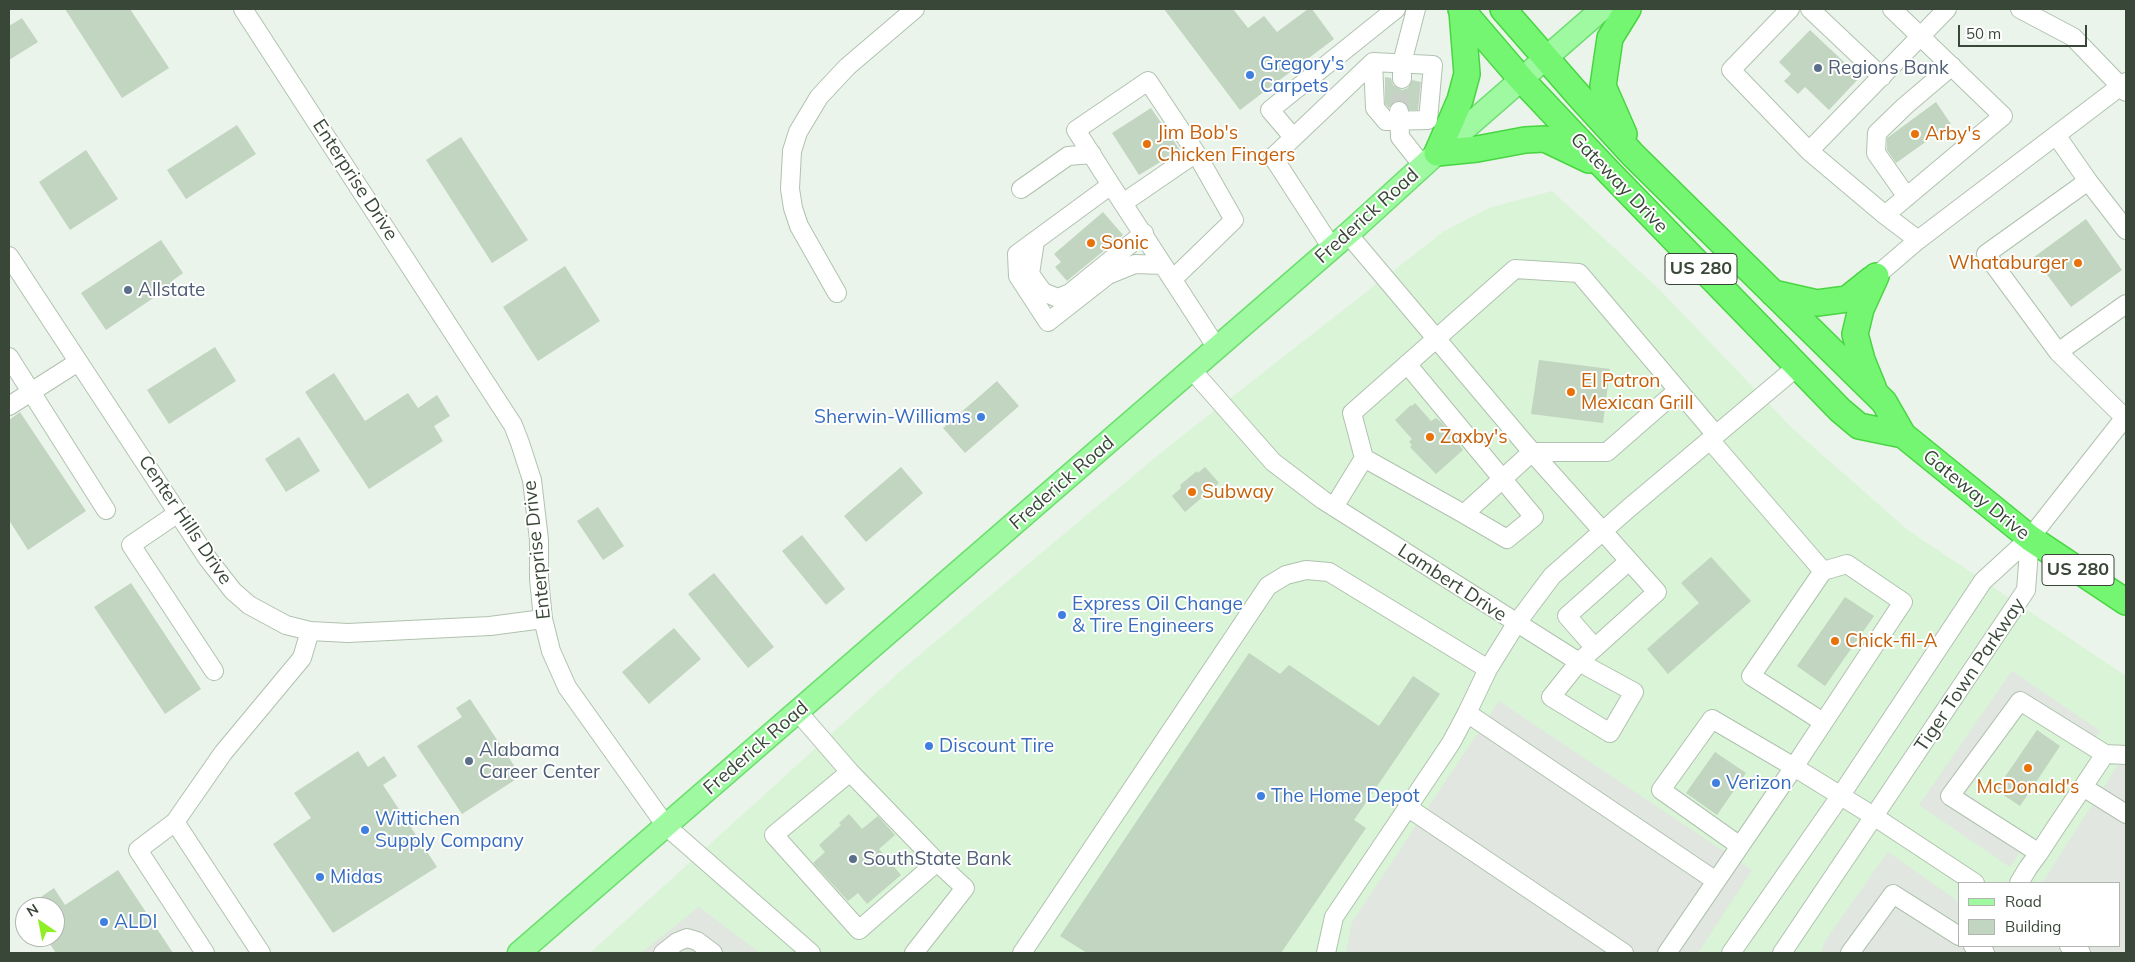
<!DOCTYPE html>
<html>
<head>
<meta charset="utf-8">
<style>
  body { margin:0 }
  #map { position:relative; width:2135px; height:962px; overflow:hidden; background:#eaf4ea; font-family:Mulish,sans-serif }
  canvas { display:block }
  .frame { position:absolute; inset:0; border:10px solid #394738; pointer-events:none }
  .legend { position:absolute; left:1958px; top:882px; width:162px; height:65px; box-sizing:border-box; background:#fff; border:1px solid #b0b5af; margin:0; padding:6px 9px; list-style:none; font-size:15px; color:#394738 }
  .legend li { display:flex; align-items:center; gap:10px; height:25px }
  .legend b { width:25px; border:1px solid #b0b5af }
  .north { position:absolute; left:15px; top:897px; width:50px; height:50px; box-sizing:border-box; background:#fff; border:1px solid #b0b5af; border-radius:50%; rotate:327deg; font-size:14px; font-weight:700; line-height:20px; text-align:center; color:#394738 }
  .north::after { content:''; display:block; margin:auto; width:18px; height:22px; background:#90ee26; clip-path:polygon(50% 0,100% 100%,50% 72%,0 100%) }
  .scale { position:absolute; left:1958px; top:25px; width:129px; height:22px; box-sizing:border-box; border:2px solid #394738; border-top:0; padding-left:6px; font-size:15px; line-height:18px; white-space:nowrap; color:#394738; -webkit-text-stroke:4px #fff; paint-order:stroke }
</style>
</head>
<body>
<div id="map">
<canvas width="2135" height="962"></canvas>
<div class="frame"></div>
<ul class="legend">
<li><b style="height:6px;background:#9ef9a1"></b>Road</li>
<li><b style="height:14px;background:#c1d5c0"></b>Building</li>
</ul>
<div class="north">N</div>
<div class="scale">50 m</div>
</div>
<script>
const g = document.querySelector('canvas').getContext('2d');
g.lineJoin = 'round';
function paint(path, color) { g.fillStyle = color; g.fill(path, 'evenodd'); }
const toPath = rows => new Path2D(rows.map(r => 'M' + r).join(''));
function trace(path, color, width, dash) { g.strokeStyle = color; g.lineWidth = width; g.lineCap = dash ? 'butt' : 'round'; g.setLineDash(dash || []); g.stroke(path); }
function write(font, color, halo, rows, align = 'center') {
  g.font = font + ' Mulish,sans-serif'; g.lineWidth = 4; g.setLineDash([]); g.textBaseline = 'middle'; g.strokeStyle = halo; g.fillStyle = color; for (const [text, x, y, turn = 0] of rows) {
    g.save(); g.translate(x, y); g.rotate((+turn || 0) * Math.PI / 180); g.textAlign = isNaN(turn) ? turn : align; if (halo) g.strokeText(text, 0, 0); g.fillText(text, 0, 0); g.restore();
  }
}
const commercial = toPath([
  [1552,191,1659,289,1793,429,1909,531,2126,676,2126,953,590,953,904,668,1168,447,1443,232,1489,208],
  [1959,883,2119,883,2119,946,1959,946]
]);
const parking = toPath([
  [2012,671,2100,731,2085,753,2023,711,1966,793,2030,838,2010,867,1919,805],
  [1499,701,1752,870,1698,953,1346,953,1352,922],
  [2126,752,2126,953,1821,953,1825,941,1888,852,1959,902,1959,946,2119,946,2119,883,2042,883],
  [699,907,760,953,641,953]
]);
const building = toPath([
  [65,9,130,9,169,68,122,98],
  [1164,9,1233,9,1248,28,1264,16,1277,32,1308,9,1312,9,1334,39,1240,110],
  [22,18,38,42,9,60,9,26],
  [1810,30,1860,77,1829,110,1805,87,1798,94,1784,81,1791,74,1779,62],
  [1385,77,1391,78,1393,85,1402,90,1408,88,1412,80,1421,82,1418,110,1409,110,1404,102,1399,100,1393,102,1389,108,1385,104],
  [1936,102,1951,124,1896,163,1887,150,1887,138],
  [1151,108,1180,150,1139,175,1112,133],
  [237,125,256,154,186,199,167,170],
  [461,137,528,240,492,263,426,160],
  [86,150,118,199,70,230,39,182],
  [1103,212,1123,235,1067,281,1055,267,1061,262,1054,254],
  [2086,219,2122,270,2071,307,2034,257],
  [161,240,183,273,172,281,174,284,106,330,81,293],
  [565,266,600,321,538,361,503,307],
  [215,347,236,381,169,424,147,390],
  [1539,360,1610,369,1603,423,1531,414],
  [334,373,365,421,408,393,418,408,437,395,450,416,434,426,443,441,369,489,305,392],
  [997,381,1019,406,965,453,943,428],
  [1415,403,1431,421,1436,418,1442,423,1463,450,1436,474,1410,447,1412,445,1409,442,1412,439,1395,420,1411,405,1412,406],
  [20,412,86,511,28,550,9,520,9,420],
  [299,437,320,471,286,492,265,459],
  [901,467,923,493,866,542,844,516],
  [1205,467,1219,483,1185,512,1172,496,1181,488,1180,485,1197,471,1198,473],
  [598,507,624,546,603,560,577,521],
  [802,535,845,589,826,605,782,551],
  [1711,557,1751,601,1668,674,1647,649,1699,603,1681,583],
  [714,573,774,647,748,668,688,594],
  [131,583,201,689,165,714,94,607],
  [1845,597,1874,616,1825,686,1797,666],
  [674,628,701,659,649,704,622,672],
  [1249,653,1280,674,1289,665,1379,726,1413,676,1440,694,1354,820,1366,828,1281,953,1087,953,1060,936],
  [470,699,521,776,462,814,417,746,462,717,456,708],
  [2037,730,2060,746,2020,806,1996,790],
  [358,751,368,767,384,756,397,776,383,785,437,867,333,933,273,844,311,818,294,793],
  [1715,752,1746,773,1717,815,1686,793],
  [849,814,862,829,878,816,895,835,879,849,901,875,867,904,858,893,848,901,813,863,825,852,819,845,841,825,839,823],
  [118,870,173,953,56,953,45,937,55,937,55,907,26,907,54,888,65,905]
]);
const minorTunnel = toPath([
  [1399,110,1402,79]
]);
const minor = toPath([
  [243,9,513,425,520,443,532,480,539,540,539,579,543,619,551,651,567,687,666,826,811,953],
  [1790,9,1731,70,1809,151],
  [1810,9,1882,77],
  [2020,9,2073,37,2126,92],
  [1402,79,1402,63,1416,9],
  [1399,111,1400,137,1423,166],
  [2056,135,2088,181,1986,254,2058,352,2124,417],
  [1293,137,1270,110,1396,9],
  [2088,181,2126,230],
  [1111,185,1017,254,1018,276,1048,322,1108,275,1135,264,1163,265],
  [1021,189,1068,156,1092,154],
  [1907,197,1876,153,1877,133,1905,106,1952,66],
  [1123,203,1196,153],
  [1885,215,2003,116,1892,9],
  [1348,234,1532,452,1607,452,1678,390],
  [1918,240,1885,215,1809,151,1947,9],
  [1035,241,1030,274,1043,292,1058,298,1070,293,1144,233],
  [1332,248,1273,157,1373,62,1375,108,1386,121,1428,120,1433,65,1373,62],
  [9,256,208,559,233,591,249,605,286,625,310,631,348,633,490,626,543,619],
  [1876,276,1918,240,2126,82],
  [1173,279,1234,220,1196,153,1148,81,1076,130,1111,185,1217,348],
  [837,293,799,226,793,208,790,189,792,151,798,132,819,97,847,67,915,9],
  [2058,352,2126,304],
  [9,357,106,510],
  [1407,364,1534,517,1507,539,1464,514],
  [1192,370,1273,462,1323,500,1579,662,1657,592,1532,452,1464,514,1364,458,1352,413,1515,269,1579,273,1716,435],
  [9,406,78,362],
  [1710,440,1823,571],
  [1334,507,1364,458],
  [178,513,131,545,214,671],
  [1595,648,1567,616,1629,561],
  [1579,662,1634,692,1610,733,1551,697,1579,662],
  [798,712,850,772,774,835,859,930,937,862,850,772],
  [1467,713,1716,881],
  [2105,754,2126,755],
  [2083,787,2126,814],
  [1407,807,1624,953],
  [175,822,261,953],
  [1740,846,1661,790,1712,719,1794,767,1903,602,1847,564,1823,571,1751,676,1823,722],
  [2019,883,2028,868,2039,853,2056,827,2083,787,2105,754,2020,701,1950,796,2039,853],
  [1973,946,1985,953],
  [2069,946,2081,953],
  [205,953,138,850,175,822,223,753,302,658,310,631],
  [663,953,677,942,687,938,697,941,713,953],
  [914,953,965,888,937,862],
  [1022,953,1268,586,1286,575,1306,570,1329,572,1488,669],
  [1326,953,1334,917,1451,743,1467,713,1488,669,1516,624,1552,576,1629,508,1798,366],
  [1667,953,1794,767,1875,817,1975,883],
  [1731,953,1841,795,1983,581,2030,538,2126,416],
  [1782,953,2026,590,2030,538],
  [1850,953,1893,894,1959,936]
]);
const major = toPath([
  [519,953,1348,234,1437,153,1602,9]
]);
const highway = toPath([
  [1461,9,1522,80,1607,170,1840,410,1859,426,1903,435],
  [1503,9,1579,96,1633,155,1884,402,1903,435,2030,538,2126,602],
  [1462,11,1467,74,1460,100,1437,153,1477,149,1525,140,1545,139,1589,160],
  [1624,134,1603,86,1610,38,1628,9],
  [1773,293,1817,303,1847,299,1872,279],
  [1873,387,1862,360,1855,334,1861,309,1876,276]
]);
const markers = [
  [1818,68,5,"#5c6f8a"],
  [1250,75,5,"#3f7fe0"],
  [1915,134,5,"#e8710a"],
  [1147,144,5,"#e8710a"],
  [1091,243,5,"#e8710a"],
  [2078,263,5,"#e8710a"],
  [128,290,5,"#5c6f8a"],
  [1571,392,5,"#e8710a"],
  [981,417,5,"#3f7fe0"],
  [1430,437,5,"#e8710a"],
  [1192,492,5,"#e8710a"],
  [1062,615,5,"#3f7fe0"],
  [1835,641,5,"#e8710a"],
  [929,746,5,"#3f7fe0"],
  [469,761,5,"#5c6f8a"],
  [2028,768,5,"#e8710a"],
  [1716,783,5,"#3f7fe0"],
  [1261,796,5,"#3f7fe0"],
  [365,830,5,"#3f7fe0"],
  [853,859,5,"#5c6f8a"],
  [320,877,5,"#3f7fe0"],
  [104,922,5,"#3f7fe0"]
];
const shields = [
  [1701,269,72],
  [2078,570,72]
];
const shieldNames = [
  ["US 280",1701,269],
  ["US 280",2078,570]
];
const shopNames = [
  ["Gregory's",1260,64],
  ["Carpets",1260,86],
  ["Sherwin-Williams",971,417,"right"],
  ["Express Oil Change",1072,604],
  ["& Tire Engineers",1072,626],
  ["Discount Tire",939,746],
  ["Verizon",1726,783],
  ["The Home Depot",1271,796],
  ["Wittichen",375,819],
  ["Supply Company",375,841],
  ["Midas",330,877],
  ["ALDI",114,922]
];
const serviceNames = [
  ["Regions Bank",1828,68],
  ["Allstate",138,290],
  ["Alabama",479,750],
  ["Career Center",479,772],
  ["SouthState Bank",863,859]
];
const foodNames = [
  ["Jim Bob's",1157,133],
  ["Chicken Fingers",1157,155],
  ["Arby's",1925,134],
  ["Sonic",1101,243],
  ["Whataburger",2068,263,"right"],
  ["El Patron",1581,381],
  ["Mexican Grill",1581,403],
  ["Zaxby's",1440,437],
  ["Subway",1202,492],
  ["Chick-fil-A",1845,641],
  ["McDonald's",2028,787,"center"]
];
const streetNames = [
  ["Enterprise Drive",355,180,57],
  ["Gateway Drive",1619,183,46],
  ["Frederick Road",1367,216,-42],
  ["Frederick Road",1062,483,-41],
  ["Gateway Drive",1976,495,39],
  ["Center Hills Drive",185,520,56],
  ["Enterprise Drive",537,550,-96],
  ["Lambert Drive",1452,583,33],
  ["Tiger Town Parkway",1970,675,-56],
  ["Frederick Road",756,748,-41]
];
paint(commercial, '#d9f4d6');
paint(parking, '#e1e6e1');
paint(building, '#c1d5c0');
trace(minorTunnel, '#c7d1c6', 18, [18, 9]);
trace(minor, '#b0c2af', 20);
trace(major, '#6ede70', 25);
trace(highway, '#49d542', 28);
trace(minor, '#fff', 18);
trace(major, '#9ef9a1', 22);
trace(highway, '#74f672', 25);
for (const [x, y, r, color] of markers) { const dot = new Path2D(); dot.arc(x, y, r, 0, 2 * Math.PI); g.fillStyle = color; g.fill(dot); trace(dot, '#fff', 2); }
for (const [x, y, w] of shields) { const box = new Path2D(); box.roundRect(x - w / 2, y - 15.5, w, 31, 4); g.fillStyle = '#fff'; g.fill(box); trace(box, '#394738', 1); }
write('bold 18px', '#394738', null, shieldNames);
write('19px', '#366cbe', '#fff', shopNames, 'left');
write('19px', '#4e5e75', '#fff', serviceNames, 'left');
write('19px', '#c56008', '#fff', foodNames, 'left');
write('19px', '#394738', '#fff', streetNames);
</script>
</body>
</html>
